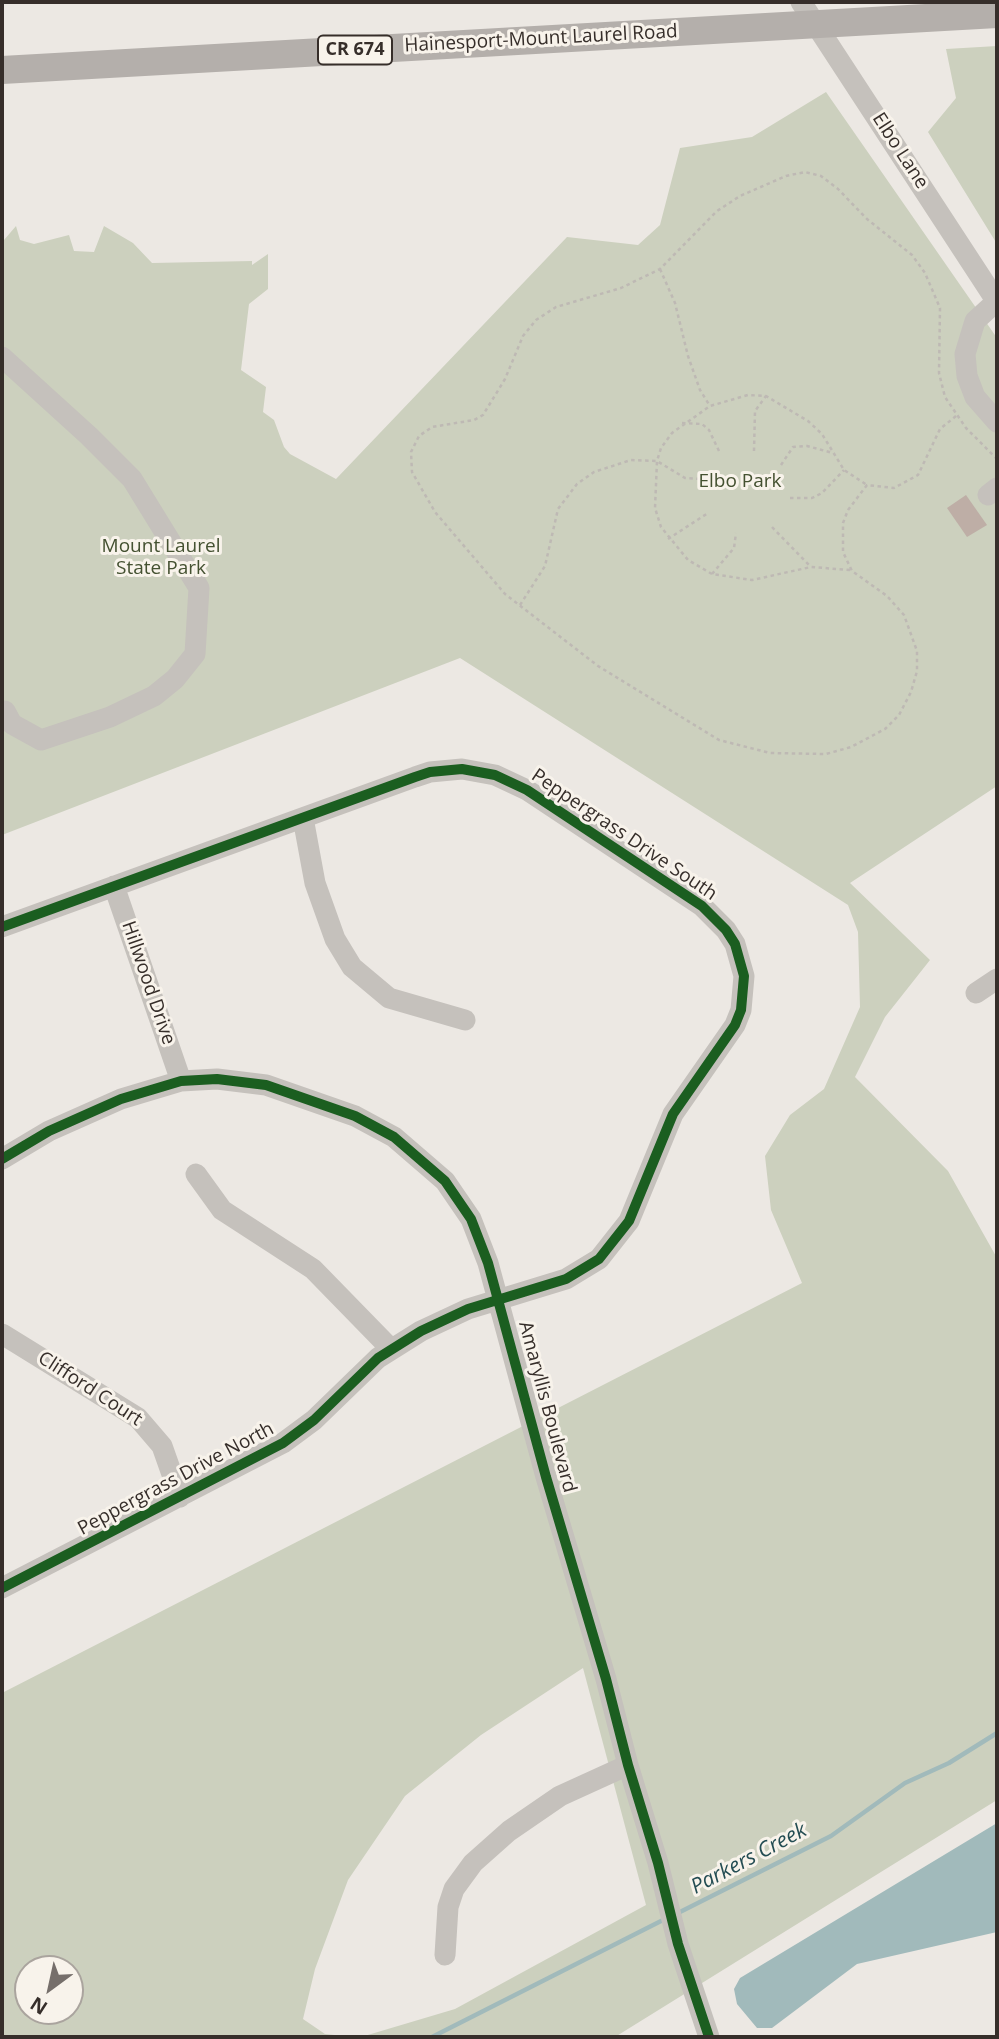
<!DOCTYPE html>
<html>
<head>
<meta charset="utf-8">
<style>
  body { margin:0 }
  #map { position:relative; width:999px; height:2039px; overflow:hidden; background:#ece8e3; font-family:"Open Sans",sans-serif }
  canvas { display:block }
  .frame { position:absolute; inset:0; border:4px solid #362e2a; pointer-events:none }
  .north { position:absolute; left:14px; top:1955px; width:70px; height:70px; box-sizing:border-box; background:#f8f3eb; border:2px solid #aaa49e; border-radius:50%; rotate:213deg; font-size:19px; font-weight:700; line-height:28px; text-align:center; color:#362e2a }
  .north::after { content:''; display:block; margin:auto; width:24px; height:32px; background:#766f6b; clip-path:polygon(50% 0,100% 100%,50% 72%,0 100%) }
</style>
</head>
<body>
<div id="map">
<canvas width="999" height="2039"></canvas>
<div class="frame"></div>
<div class="north">N</div>
</div>
<script>
const g = document.querySelector('canvas').getContext('2d');
g.lineJoin = 'round';
function paint(path, color) { g.fillStyle = color; g.fill(path, 'evenodd'); }
const toPath = rows => new Path2D(rows.map(r => 'M' + r).join(''));
function trace(path, color, width, dash) { g.strokeStyle = color; g.lineWidth = width; g.lineCap = dash ? 'butt' : 'round'; g.setLineDash(dash || []); g.stroke(path); }
function write(font, color, halo, rows, align = 'center') {
  g.font = font + ' "Open Sans",sans-serif'; g.lineWidth = 6; g.setLineDash([]); g.textBaseline = 'middle'; g.strokeStyle = halo; g.fillStyle = color; for (const [text, x, y, turn = 0] of rows) {
    g.save(); g.translate(x, y); g.rotate((+turn || 0) * Math.PI / 180); g.textAlign = isNaN(turn) ? turn : align; if (halo) g.strokeText(text, 0, 0); g.fillText(text, 0, 0); g.restore();
  }
}
const green = toPath([
  [997,46,997,244,928,132,956,98,946,49],
  [826,92,997,338,997,786,850,883,930,960,885,1017,855,1077,948,1171,997,1258,997,1800,615,2037,361,2037,455,2009,646,1905,583,1668,481,1735,405,1796,348,1880,315,1969,303,2019,325,2034,354,2037,2,2037,2,1693,802,1283,771,1210,765,1156,790,1115,824,1089,860,1007,858,932,848,905,460,658,2,835,4,240,16,226,20,240,34,244,69,235,74,251,94,252,104,226,133,243,152,263,252,261,252,265,268,254,268,289,249,304,241,370,266,387,263,412,274,420,284,447,290,454,336,479,567,237,638,245,660,225,680,148,752,137],
  [28,1969,70,1969,70,2011,28,2011]
]);
const water = toPath([
  [997,1823,997,1932,857,1964,772,2028,757,2028,737,2004,734,1989,740,1978]
]);
const stream = toPath([
  [676,1914,831,1836,905,1783,949,1763,997,1733],
  [432,2037,665,1919]
]);
const building = toPath([
  [966,495,987,525,967,537,947,508]
]);
const path = toPath([
  [660,269,675,303,688,356,700,390,710,406],
  [956,416,940,429,918,475,894,488,867,485,848,510,843,523,843,552,852,571,887,596,904,615,917,651,917,671,911,692,899,715,885,729,851,747,826,754,770,753,719,740,598,666,505,594,435,512,412,472,411,452,419,436,432,427,474,420,483,415,505,379,523,336,536,320,556,307,621,288,660,269,717,211,740,196,786,176,805,172,821,176,838,189,867,219,912,255,925,273,940,308,939,373,945,397,966,428,997,459],
  [682,423,702,424,709,430,719,451],
  [754,451,755,411,766,396],
  [781,465,793,447,807,446,833,453],
  [790,498,812,498,822,493,844,470],
  [772,527,811,567],
  [668,539,708,513],
  [850,570,811,567,752,580,712,574,688,560,661,527,655,508,657,461,661,448,672,433,710,406,748,395,766,396,808,421,822,434,844,470,867,485],
  [712,574,734,548,736,533],
  [520,605,545,566,558,509,577,484,594,472,631,460,657,461,685,478,702,479]
]);
const minor = toPath([
  [801,2,997,302],
  [997,301,975,321,965,354,967,376,975,397,997,422],
  [2,357,89,436,132,479,199,588,195,654,175,679,154,696,110,717,41,740,12,724,5,711],
  [988,495,997,488],
  [303,818,315,883,335,939,352,967,389,998,465,1020],
  [114,886,181,1081],
  [2,927,415,777,430,772,462,769,495,775,527,790,702,906,726,930,735,944,744,976,741,1010,735,1025,673,1114,629,1221,599,1259,566,1279,468,1309,421,1331,378,1358,314,1420,283,1443,2,1588],
  [976,993,997,979],
  [2,1159,49,1131,121,1099,181,1081,217,1079,266,1085,355,1116,394,1137,445,1181,471,1219,488,1263,546,1477,606,1679,628,1765,658,1863,678,1944,709,2037],
  [196,1174,222,1210,313,1269,391,1349],
  [2,1334,138,1418,162,1446,180,1497],
  [445,1955,448,1907,454,1889,473,1863,509,1831,560,1796,628,1765]
]);
const major = toPath([
  [2,70,997,14]
]);
const cycleway = toPath([
  [2,927,415,777,430,772,462,769,495,775,527,790,702,906,726,930,735,944,744,976,741,1010,735,1025,673,1114,629,1221,599,1259,566,1279,468,1309,421,1331,378,1358,314,1420,283,1443,2,1588],
  [2,1159,49,1131,121,1099,181,1081,217,1079,266,1085,355,1116,394,1137,445,1181,471,1219,488,1263,546,1477,606,1679,628,1765,658,1863,678,1944,709,2037]
]);
const shields = [
  [355,50,74]
];
const shieldNames = [
  ["CR 674",355,50]
];
const streetNames = [
  ["Hainesport-Mount Laurel Road",541,39,-3],
  ["Elbo Lane",900,151,57],
  ["Peppergrass Drive South",624,835,34],
  ["Hillwood Drive",148,983,71],
  ["Clifford Court",90,1389,33],
  ["Amaryllis Boulevard",547,1407,75],
  ["Peppergrass Drive North",176,1479,-28]
];
const parkNames = [
  ["Elbo Park",740,482],
  ["Mount Laurel",161,547],
  ["State Park",161,569]
];
const waterNames = [
  ["Parkers Creek",749,1859,-28]
];
paint(green, '#ccd0be');
paint(water, '#a1babb');
trace(stream, '#a1babb', 4.5);
paint(building, '#beaea6');
trace(path, '#beb9b4', 2.5, [3.5, 3.5]);
trace(minor, '#c5c1bc', 21);
trace(major, '#b4afab', 28);
trace(cycleway, '#1b5e20', 10);
for (const [x, y, w] of shields) { const box = new Path2D(); box.roundRect(x - w / 2, y - 14.5, w, 29, 5); g.fillStyle = '#f8f3eb'; g.fill(box); trace(box, '#362e2a', 2); }
write('bold 18px', '#362e2a', null, shieldNames);
write('19px', '#362e2a', '#f8f3eb', streetNames);
write('19px', '#445131', '#f8f3eb', parkNames);
write('italic 21px', '#244d53', '#f8f3eb', waterNames);
</script>
</body>
</html>
